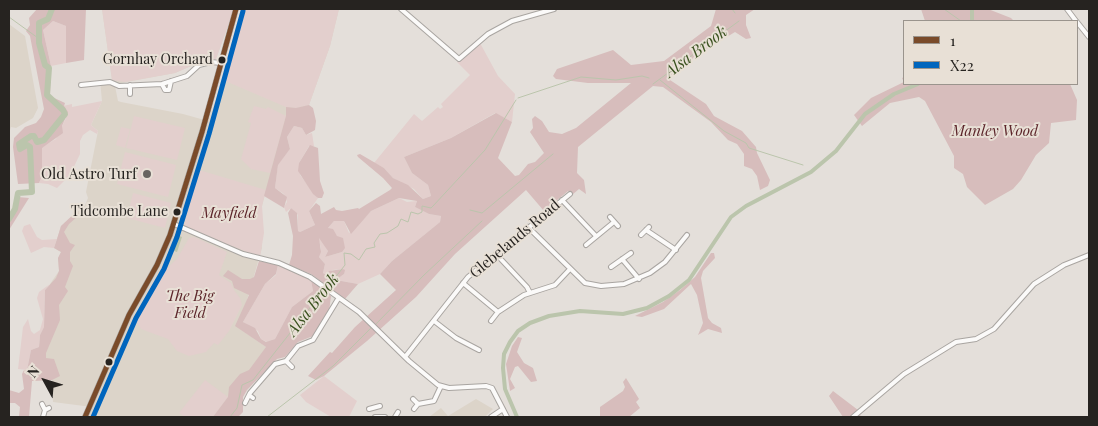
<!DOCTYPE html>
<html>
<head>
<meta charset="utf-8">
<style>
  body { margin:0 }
  #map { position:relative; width:1098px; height:426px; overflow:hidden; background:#e4dfda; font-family:"Playfair Display",serif }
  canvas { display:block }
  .frame { position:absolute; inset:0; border:10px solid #262320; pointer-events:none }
  .legend { position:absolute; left:903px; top:20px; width:175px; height:65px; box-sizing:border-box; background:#e8e0d6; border:1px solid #9a948d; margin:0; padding:6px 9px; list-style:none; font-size:15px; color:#262320 }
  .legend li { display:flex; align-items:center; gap:10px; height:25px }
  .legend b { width:25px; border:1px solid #9a948d }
  .north { position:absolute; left:20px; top:356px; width:50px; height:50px; -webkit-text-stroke:4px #e8e0d6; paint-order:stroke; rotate:309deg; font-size:14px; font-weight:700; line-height:20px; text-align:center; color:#262320 }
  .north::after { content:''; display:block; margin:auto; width:18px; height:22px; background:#262320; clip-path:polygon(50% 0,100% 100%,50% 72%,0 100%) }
</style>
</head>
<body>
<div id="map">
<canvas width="1098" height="426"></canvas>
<div class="frame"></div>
<ul class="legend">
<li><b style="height:6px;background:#7a4b2a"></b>1</li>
<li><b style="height:6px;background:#0065bd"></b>X22</li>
</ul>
<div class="north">N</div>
</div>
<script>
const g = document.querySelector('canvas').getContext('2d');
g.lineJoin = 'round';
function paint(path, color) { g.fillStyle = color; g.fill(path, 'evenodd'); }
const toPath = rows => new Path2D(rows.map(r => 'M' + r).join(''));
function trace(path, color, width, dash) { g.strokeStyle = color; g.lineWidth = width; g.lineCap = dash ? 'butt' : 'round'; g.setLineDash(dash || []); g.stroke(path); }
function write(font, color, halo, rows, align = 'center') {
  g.font = font + ' "Playfair Display",serif'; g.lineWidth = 4; g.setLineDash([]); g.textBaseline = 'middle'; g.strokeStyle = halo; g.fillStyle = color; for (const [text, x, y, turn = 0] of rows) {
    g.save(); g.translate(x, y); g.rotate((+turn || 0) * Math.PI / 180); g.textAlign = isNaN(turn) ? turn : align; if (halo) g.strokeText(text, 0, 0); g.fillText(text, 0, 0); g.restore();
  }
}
const built = toPath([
  [102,9,234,9,216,59,205,60,175,73,121,83,115,86,118,101,121,102,183,114,208,121,223,80,243,9,339,9,330,46,309,105,290,116,266,190,262,206,262,248,239,328,269,349,219,417,88,417,92,407,53,402,52,380,32,381,44,327,50,284,59,271,58,258,61,252,54,248,57,239,61,226,85,205,88,198,86,192,98,131,91,125,102,101,100,80,112,80],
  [9,24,25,36,38,108,33,118,16,128,11,127,9,133],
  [476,399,493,409,485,417,429,417,441,408,448,416]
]);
const green = toPath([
  [102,9,234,9,216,59,205,60,175,73,125,82,112,80],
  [243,9,339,9,330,46,309,105,296,108,286,107,223,80],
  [53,21,66,26,66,63,51,66,43,30],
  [480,43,498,76,515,94,512,122,495,113,451,138,404,157,412,173,428,185,431,196,423,199,414,189,393,178,384,168,374,163,414,114,422,121,438,107,440,109,443,107,441,104,470,75,457,62],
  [102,101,91,125,98,131,97,134,90,130,83,135,80,141,80,154,70,175,57,188,48,184,39,183,42,176,42,147,56,139,66,118,63,106,72,104,72,107],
  [254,106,266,109,268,107,286,116,270,173,251,169,241,159,251,123,248,122],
  [134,116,185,128,177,160,126,148],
  [294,126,302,128,306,135,312,133,314,146,309,146,299,163,300,175,318,198,309,211,315,225,300,232,298,231,298,215,291,208,286,212,284,207,287,202,284,194,275,188,278,164,290,149,287,137],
  [121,127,130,129,125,148,116,145],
  [125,152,176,165,168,197,117,184],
  [199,170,266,190,262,206,264,233,260,257,190,230,184,225],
  [133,193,171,203,165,228,127,218],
  [399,198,407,202,417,201,415,207,429,214,441,216,440,222,392,261,380,274,358,284,336,280,344,274,343,269,332,270,326,276,323,273,325,264,319,257,321,248,318,238,322,239,328,251,325,257,342,252,337,236,328,228,334,221,344,221,349,233,371,211],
  [30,224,37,237,42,240,57,239,54,248,44,247,31,253,22,231,24,226],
  [194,237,227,252,219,275,231,283,234,290,240,298,242,305,229,331,218,345,214,343,206,352,189,356,177,351,168,339,141,329,135,318,154,280,177,259,189,238],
  [278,265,311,280,313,291,292,307,275,339,267,342,261,339,258,331,243,322,265,284,276,275],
  [50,284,45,290,44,327,40,335,39,347,31,350,27,370,18,369,23,327,28,319,31,331,34,334,40,330,43,319,37,298,39,292],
  [324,376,357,401,349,417,331,417,306,402,300,395],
  [205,380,228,397,213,417,185,417,179,413]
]);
const forest = toPath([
  [37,9,86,9,84,60,66,63,66,26,53,21,43,30,51,66,50,96,65,103,64,106,68,112,62,126,63,133,42,148,42,176,39,183,18,184,13,147,14,138,25,127,36,123,41,117,44,109,30,36,26,31,30,25,29,18],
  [716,9,755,9,746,15,746,25,751,38,746,39,735,32,695,56,688,65,675,73,670,80,706,104,714,116,742,131,756,147,757,153,770,180,768,186,760,190,757,176,752,169,744,166,744,154,737,144,728,140,711,122,663,87,653,86,578,147,577,173,584,180,586,194,579,189,572,195,568,191,544,211,526,190,455,254,416,297,367,341,324,376,316,380,308,376,330,352,332,353,355,327,396,290,380,274,392,261,440,222,441,216,429,214,415,207,417,201,399,198,371,211,351,234,344,221,334,221,328,228,333,229,337,236,343,238,345,248,342,252,325,257,328,251,319,238,321,252,319,257,325,264,323,273,326,275,329,271,343,269,345,270,344,274,336,280,358,284,345,299,311,274,289,265,292,255,293,236,288,213,291,208,297,213,298,231,300,232,315,225,309,211,316,203,320,206,321,214,334,207,336,210,342,211,358,208,359,209,390,190,392,188,383,178,358,157,357,155,360,154,384,168,393,178,408,185,423,199,431,196,428,185,412,173,404,157,451,138,496,113,512,122,498,158,515,176,519,175,528,164,535,162,544,153,530,132,533,128,532,119,535,116,542,121,549,132,562,134,576,128,631,83,588,83,556,79,553,76,557,69,613,50,631,65,664,61,711,26],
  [921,9,988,9,1011,18,1014,21,925,21],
  [904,77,904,84,1070,84,1077,100,1076,120,1051,123,1049,143,1036,155,1021,180,1013,189,985,205,967,187,963,174,954,168,954,156,925,101,919,97,890,103,862,126,854,115,871,98,904,82,902,78],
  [309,105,313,108,316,121,315,130,306,135,302,128,294,126,287,137,290,149,278,165,275,188,287,197,284,208,264,196,286,116,286,107,296,108],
  [310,145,318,148,320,181,324,193,322,198,318,198,313,194,298,171,299,163],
  [18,197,29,198,9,230,9,222],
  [77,211,79,215,69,224,64,232,70,243,75,245,70,252,70,261,73,266,65,287,68,291,59,305,60,320,46,353,46,358,54,359,60,376,52,380,32,381,29,417,19,417,20,407,15,403,9,403,9,390,19,393,24,389,22,374,24,370,27,370,31,350,39,347,40,335,44,327,45,290,56,278,59,271,58,258,61,252,54,248,57,239,61,226],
  [711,253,714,253,715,258,703,271,701,278,708,318,712,323,721,328,722,333,708,329,698,335,703,323,697,295,691,284,664,309,642,317,635,316,663,302,680,290,695,277],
  [259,261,278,265,276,274,265,284,243,322,255,328,261,339,266,342,275,339,292,307,313,291,311,280,331,296,329,312,313,336,298,342,285,357,277,359,247,390,243,397,243,412,238,417,213,417,228,397,229,387,240,374,249,370,266,347,235,326,249,295,234,288,232,281,223,276,228,270,242,279,250,279,254,277],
  [518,337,522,338,517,352,524,363,533,368,537,381,531,382,518,366,515,367,510,379,515,388,510,391,506,364,512,346],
  [626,378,639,399,636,402,640,408,629,417,600,417,600,407,623,391,625,387,623,382],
  [833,391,858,410,861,417,843,417,829,396]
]);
const water = toPath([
  [177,235,182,237,177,252,171,250]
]);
const stream = toPath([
  [732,9,735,13],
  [927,9,929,9],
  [944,9,961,21],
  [9,17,38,38],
  [660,80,724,131,746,143,749,148,803,165],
  [653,84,739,21],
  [518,98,581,77,616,80,642,76,649,78],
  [470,210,482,213,553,154],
  [327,288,345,265,344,253,351,254,359,260,366,249,375,247,374,243,380,234,387,233,398,226,401,219,408,222,411,212,418,214,422,212,422,206,431,208,433,206,485,150,516,100],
  [375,325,424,275,482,221],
  [230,417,237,408,242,385,253,380,324,290],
  [267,417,333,366,372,327]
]);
const canal = toPath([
  [972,21,972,9],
  [517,417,505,389,503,368,504,354,510,342,518,331,530,323,549,316,580,311,623,314,647,308,669,296,689,280,731,217,746,206,811,172,836,151,865,114,894,94,918,84]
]);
const river = toPath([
  [9,219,15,209,18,193,32,192,30,147,27,145,20,149,19,144,31,136,34,136,37,142,44,140,65,114,63,110,47,95,49,68,45,65,39,43,39,23,48,19,52,9]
]);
const minor = toPath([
  [401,9,459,59,488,34,512,21,554,9],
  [1067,9,1076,21],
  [1077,22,1089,37],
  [162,84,165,90,169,90,171,81],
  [81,85,110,82,119,86,162,84,187,76,199,65,211,62,221,63],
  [130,85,130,94],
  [562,200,596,236],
  [610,217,618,226],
  [174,224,243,254,279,263,310,277,359,312,409,361,438,385,449,388,486,386,492,388,507,417],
  [528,227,585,283,601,286,624,284,650,273,665,262,687,235],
  [646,230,676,250],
  [641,235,649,227],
  [586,245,614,222],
  [496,254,527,287,530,293],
  [622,259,639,279],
  [611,267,631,253],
  [463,283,498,312,524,295,555,285,570,269],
  [434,321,456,338,479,350],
  [491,321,498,312],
  [405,357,468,277,570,194],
  [286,361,292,367],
  [253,398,249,395,250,393,275,364,286,361,298,346,313,340,338,299],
  [413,399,418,404],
  [245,403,249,395],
  [42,404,45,410,49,408],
  [369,409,380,406],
  [414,409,418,404,434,401,441,386],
  [43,417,45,410],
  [85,417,129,315,157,265,170,235,202,132,236,9],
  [375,417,385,417],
  [395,417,398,412],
  [491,417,503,409],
  [853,417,904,374,956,342,976,339,994,329,1034,284,1064,265,1089,255]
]);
const bus1 = toPath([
  [85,417,129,315,157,265,170,235,202,132,236,9]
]);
const bus2 = toPath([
  [93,417,136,318,164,269,177,237,209,134,243,11]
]);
const markers = [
  [222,60,4.5,"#262320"],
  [147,174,5,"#686561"],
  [177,212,4.5,"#262320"],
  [109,362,4.5,"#262320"]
];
const busNames = [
  ["Gornhay Orchard",213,60],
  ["Tidcombe Lane",168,212]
];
const parkNames = [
  ["Manley Wood",995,131],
  ["Mayfield",229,213],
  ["The Big",190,296],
  ["Field",190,313]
];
const poiNames = [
  ["Old Astro Turf",137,174]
];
const streetNames = [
  ["Glebelands Road",515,239,-40]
];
const waterNames = [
  ["Alsa Brook",696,52,-37],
  ["Alsa Brook",313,305,-52]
];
paint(built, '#dcd4c9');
paint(green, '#e3cfcd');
paint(forest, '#d7bdbc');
paint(water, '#bbc5ac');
trace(stream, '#bbc5ac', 1);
trace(canal, '#bbc5ac', 4);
trace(river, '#bbc5ac', 6);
trace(minor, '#a9a5a1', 6);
trace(minor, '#fbfaf9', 4);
trace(bus1, '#7a4b2a', 5);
trace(bus2, '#0065bd', 5);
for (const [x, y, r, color] of markers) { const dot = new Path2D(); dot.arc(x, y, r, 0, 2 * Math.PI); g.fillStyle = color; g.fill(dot); trace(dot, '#e8e0d6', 2); }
write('14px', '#262320', '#e8e0d6', busNames, 'right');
write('italic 15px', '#5c252a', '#e8e0d6', parkNames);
write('15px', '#262320', '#e8e0d6', poiNames, 'right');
write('15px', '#262320', '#e8e0d6', streetNames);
write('italic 16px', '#3b5220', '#e8e0d6', waterNames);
</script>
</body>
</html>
